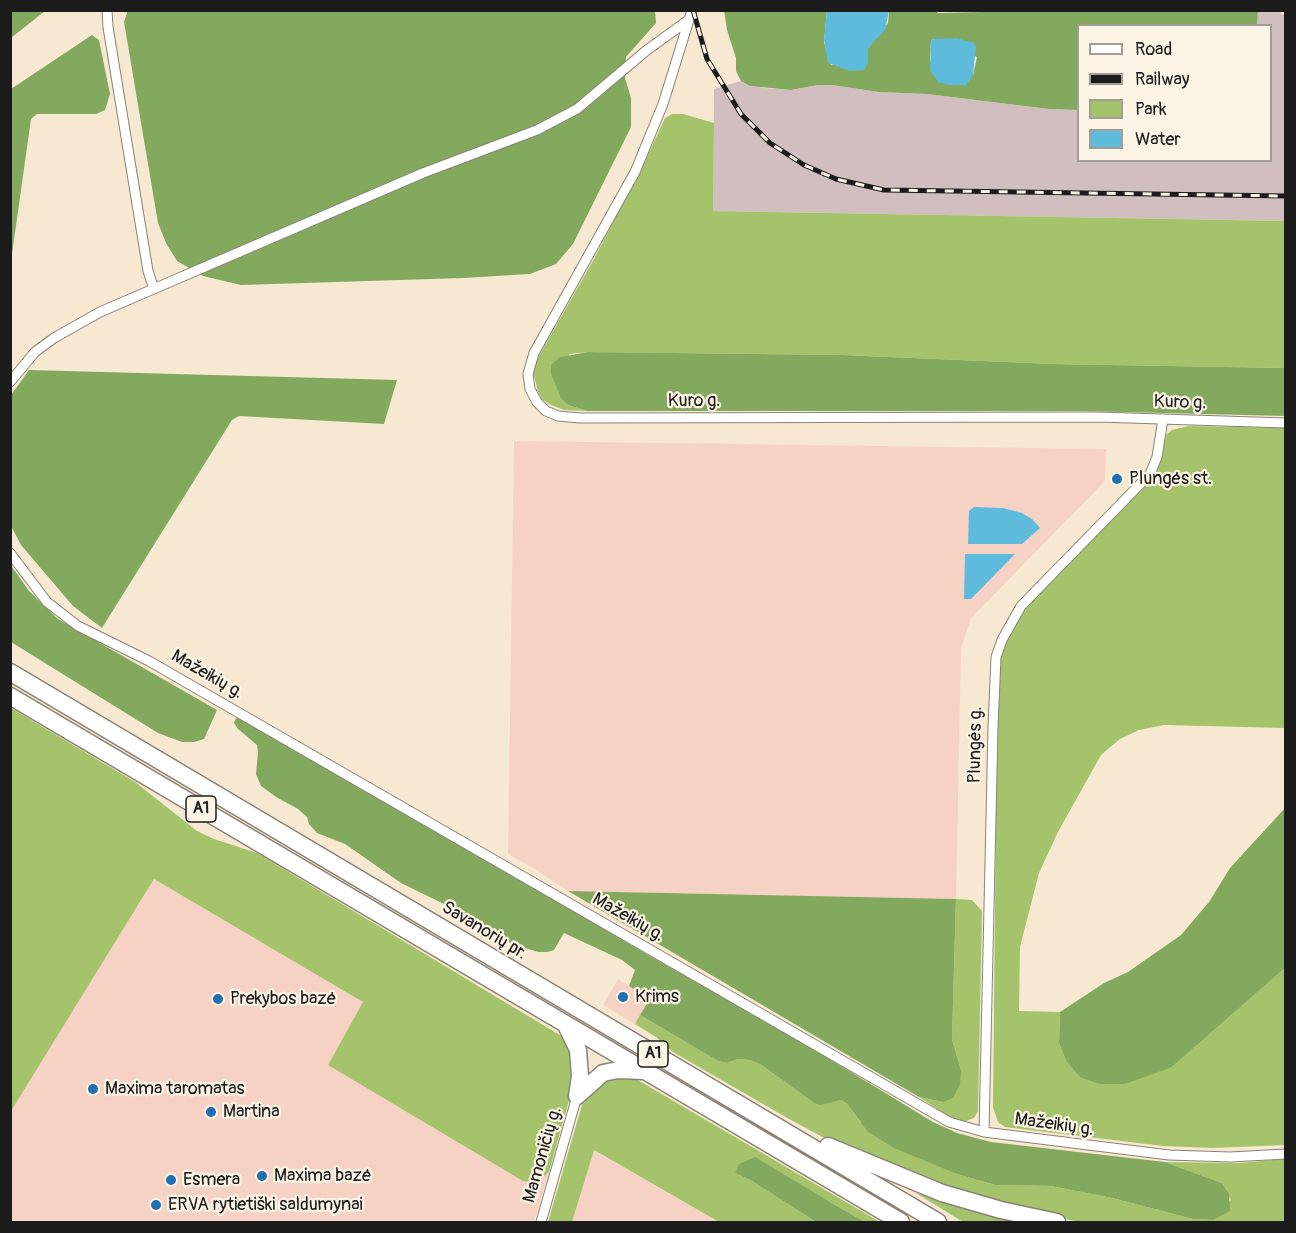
<!DOCTYPE html>
<html>
<head>
<meta charset="utf-8">
<style>
  body { margin:0 }
  #map { position:relative; width:1296px; height:1233px; overflow:hidden; background:#f7e9d1; font-family:Pangolin,sans-serif }
  canvas { display:block }
  .frame { position:absolute; inset:0; border:12px solid #1c1c1c; pointer-events:none }
  .legend { position:absolute; left:1077px; top:24px; width:195px; height:138px; box-sizing:border-box; background:#fcf5e5; border:2px solid #a29e95; margin:0; padding:8px 10px; list-style:none; font-size:18px; color:#1c1c1c }
  .legend li { display:flex; align-items:center; gap:12px; height:30px }
  .legend b { width:30px; border:2px solid #a29e95 }
</style>
</head>
<body>
<div id="map">
<canvas width="1296" height="1233"></canvas>
<div class="frame"></div>
<ul class="legend">
<li><b style="height:8px;background:#fff"></b>Road</li>
<li><b style="height:8px;background:#1c1c1c"></b>Railway</li>
<li><b style="height:16px;background:#a4c36b"></b>Park</li>
<li><b style="height:16px;background:#5ebbdc"></b>Water</li>
</ul>
</div>
<script>
const g = document.querySelector('canvas').getContext('2d');
g.lineJoin = 'round';
function paint(path, color) { g.fillStyle = color; g.fill(path, 'evenodd'); }
const toPath = rows => new Path2D(rows.map(r => 'M' + r).join(''));
function trace(path, color, width, dash) { g.strokeStyle = color; g.lineWidth = width; g.lineCap = dash ? 'butt' : 'round'; g.setLineDash(dash || []); g.stroke(path); }
function write(font, color, halo, rows, align = 'center') {
  g.font = font + ' Pangolin,sans-serif'; g.lineWidth = 4.5; g.setLineDash([]); g.textBaseline = 'middle'; g.strokeStyle = halo; g.fillStyle = color; for (const [text, x, y, turn = 0] of rows) {
    g.save(); g.translate(x, y); g.rotate((+turn || 0) * Math.PI / 180); g.textAlign = isNaN(turn) ? turn : align; if (halo) g.strokeText(text, 0, 0); g.fillText(text, 0, 0); g.restore();
  }
}
const built = toPath([
  [514,441,1106,449,1105,481,971,618,961,649,956,899,568,891,538,871,508,854],
  [154,879,364,1002,328,1065,540,1180,549,1172,534,1222,11,1222,10,1111],
  [618,979,650,999,635,1024,603,1005],
  [593,1150,719,1222,572,1222]
]);
const industrial = toPath([
  [1258,11,1280,11,1281,14,1285,15,1285,221,713,211,714,89,741,81,750,86,765,88,791,90,818,85,832,85,879,92,927,94,1049,109,1078,110,1078,160,1270,160,1270,26,1257,25]
]);
const green = toPath([
  [672,114,683,114,714,123,713,211,1285,221,1285,368,1053,364,843,355,588,352,569,354,568,405,587,411,564,410,551,405,542,399,538,392,533,371,536,361,594,259,645,161,665,118],
  [1189,426,1285,428,1285,728,1164,725,1139,730,1120,739,1101,755,1058,832,1039,873,1020,947,1019,1011,1060,1012,1059,1043,1066,1061,1081,1077,1172,1067,1285,968,1285,1145,1213,1148,1163,1146,1005,1127,998,1122,993,1107,997,715,1000,662,1006,641,1015,624,1040,590,1149,482,1157,469,1166,435,1172,430],
  [11,708,135,782,197,831,214,839,257,853,568,1040,576,1075,549,1172,540,1180,530,1182,523,1181,328,1065,363,1002,154,879,11,1111],
  [956,899,972,900,982,911,978,1111,974,1118,963,1122,948,1116,919,1097,943,1102,961,1070,952,1039],
  [640,1015,718,1061,727,1063,738,1059,749,1060,760,1064,814,1103,841,1100,847,1104,860,1122,957,1174,995,1185,1051,1186,1112,1198,1193,1219,1212,1220,1231,1200,1222,1183,1165,1162,1239,1163,1285,1159,1285,1222,1081,1222,1021,1211,968,1197,841,1147,789,1119,673,1052,656,1037,635,1024],
  [604,1077,636,1079,880,1222,865,1222,830,1202,735,1173,752,1181,816,1222,719,1222,594,1150,572,1222,548,1222,584,1098],
  [916,1193,1028,1222,963,1222]
]);
const forest = toPath([
  [11,10,45,10,45,11,11,38],
  [128,10,655,10,656,23,626,57,625,78,631,98,631,127,573,244,556,264,530,274,463,278,241,285,203,276,177,261,166,243,158,223,124,22],
  [724,10,827,11,824,42,831,65,837,65,843,68,867,52,868,48,888,23,889,11,935,11,938,13,982,12,983,10,1258,11,1257,25,1078,26,1078,110,1049,109,927,94,879,92,832,85,818,85,791,90,750,86,741,81,736,71,736,58,727,30],
  [933,39,939,39,977,57,973,75,930,61,931,41],
  [92,35,99,40,110,94,105,110,96,114,37,114,31,119,11,261,11,89],
  [588,352,843,355,1053,364,1285,368,1285,416,1083,411,587,411,568,405,561,398,551,374,551,365,560,357],
  [29,370,397,380,384,424,239,416,232,420,102,628,73,606,21,545,11,526,11,395],
  [10,564,29,591,58,619,217,710,204,739,194,742,182,742,158,733,11,642],
  [237,716,484,857,648,955,780,1029,933,1122,957,1133,991,1142,1165,1162,1222,1183,1229,1194,1230,1211,1213,1220,1193,1219,1112,1198,1051,1186,995,1185,957,1174,894,1148,868,1132,847,1104,841,1100,820,1105,814,1103,760,1064,749,1060,738,1059,727,1063,718,1061,640,1015,650,999,629,986,635,970,622,960,564,933,554,950,547,952,538,952,512,944,444,904,401,883,345,844,317,833,309,824,307,817,298,809,276,797,261,786,256,774,258,752,257,745,238,729,234,723],
  [1285,808,1285,968,1172,1067,1125,1084,1099,1084,1080,1077,1066,1061,1059,1043,1060,1012,1104,983,1128,972,1181,935,1209,902,1230,868],
  [568,891,956,899,952,1039,961,1070,960,1084,953,1098,943,1102,919,1097],
  [755,1157,830,1202,865,1222,816,1222,752,1181,735,1173,739,1164]
]);
const water = toPath([
  [827,11,889,11,885,30,868,48,868,63,864,70,850,71,828,63,824,39],
  [956,38,974,43,976,46,973,75,966,85,949,85,938,82,930,70,931,41,933,39],
  [974,507,1003,508,1022,513,1032,519,1040,528,1022,544,968,544,969,511],
  [965,554,1015,554,971,599,964,599]
]);
const minor = toPath([
  [107,10,108,27,148,271,154,289],
  [692,10,663,104,635,172,534,353,528,374,530,389,537,402,546,411,558,416,580,418,1098,417,1286,423],
  [10,382,35,352,54,338,100,312,423,173,537,130,577,109,647,50,690,19],
  [10,553,47,602,78,626,149,661,949,1122,984,1132,1169,1155,1230,1157,1286,1154],
  [984,1132,993,727,996,657,1002,640,1021,606,1150,474,1157,457,1163,419],
  [541,1222,577,1096]
]);
const trunk = toPath([
  [10,672,938,1222],
  [10,696,901,1222],
  [566,1025,578,1050,580,1076,577,1096],
  [577,1096,603,1073,618,1070,643,1071],
  [828,1146,942,1193,1001,1210,1057,1222]
]);
const rail = toPath([
  [693,10,707,59,741,114,770,143,804,165,836,179,884,190,1286,196]
]);
const markers = [
  [1117,479,6,"#1f6fb2"],
  [623,997,6,"#1f6fb2"],
  [218,999,6,"#1f6fb2"],
  [93,1089,6,"#1f6fb2"],
  [211,1112,6,"#1f6fb2"],
  [262,1176,6,"#1f6fb2"],
  [171,1180,6,"#1f6fb2"],
  [156,1205,6,"#1f6fb2"]
];
const shields = [
  [201,809,30],
  [653,1054,30]
];
const shieldNames = [
  ["A1",201,809],
  ["A1",653,1054]
];
const streetNames = [
  ["Kuro g.",694,401],
  ["Kuro g.",1180,403,2],
  ["Mažeikių g.",207,675,30],
  ["Plungės g.",976,745,-89],
  ["Mažeikių g.",628,918,30],
  ["Savanorių pr.",484,931,31],
  ["Mažeikių g.",1054,1125,8],
  ["Mamoničių g.",543,1155,-74]
];
const poiNames = [
  ["Plungės st.",1129,479],
  ["Krims",635,997],
  ["Prekybos bazė",230,999],
  ["Maxima taromatas",105,1089],
  ["Martina",223,1112],
  ["Maxima bazė",274,1176],
  ["Esmera",183,1180],
  ["ERVA rytietiški saldumynai",168,1205]
];
paint(built, '#f6d2c5');
paint(industrial, '#d1bfbf');
paint(green, '#a4c36b');
paint(forest, '#83a95f');
paint(water, '#5ebbdc');
trace(minor, '#8a8276', 11);
trace(trunk, '#8a8276', 19);
trace(minor, '#fff', 9);
trace(trunk, '#fff', 16);
trace(rail, '#1c1c1c', 5);
trace(rail, '#fcf5e5', 3, [9]);
for (const [x, y, r, color] of markers) { const dot = new Path2D(); dot.arc(x, y, r, 0, 2 * Math.PI); g.fillStyle = color; g.fill(dot); trace(dot, '#fcf5e5', 2); }
for (const [x, y, w] of shields) { const box = new Path2D(); box.roundRect(x - w / 2, y - 13, w, 26, 4.5); g.fillStyle = '#fcf5e5'; g.fill(box); trace(box, '#1c1c1c', 1.5); }
write('bold 16px', '#1c1c1c', null, shieldNames);
write('18px', '#1c1c1c', '#fcf5e5', streetNames);
write('18px', '#1c1c1c', '#fcf5e5', poiNames, 'left');
</script>
</body>
</html>
